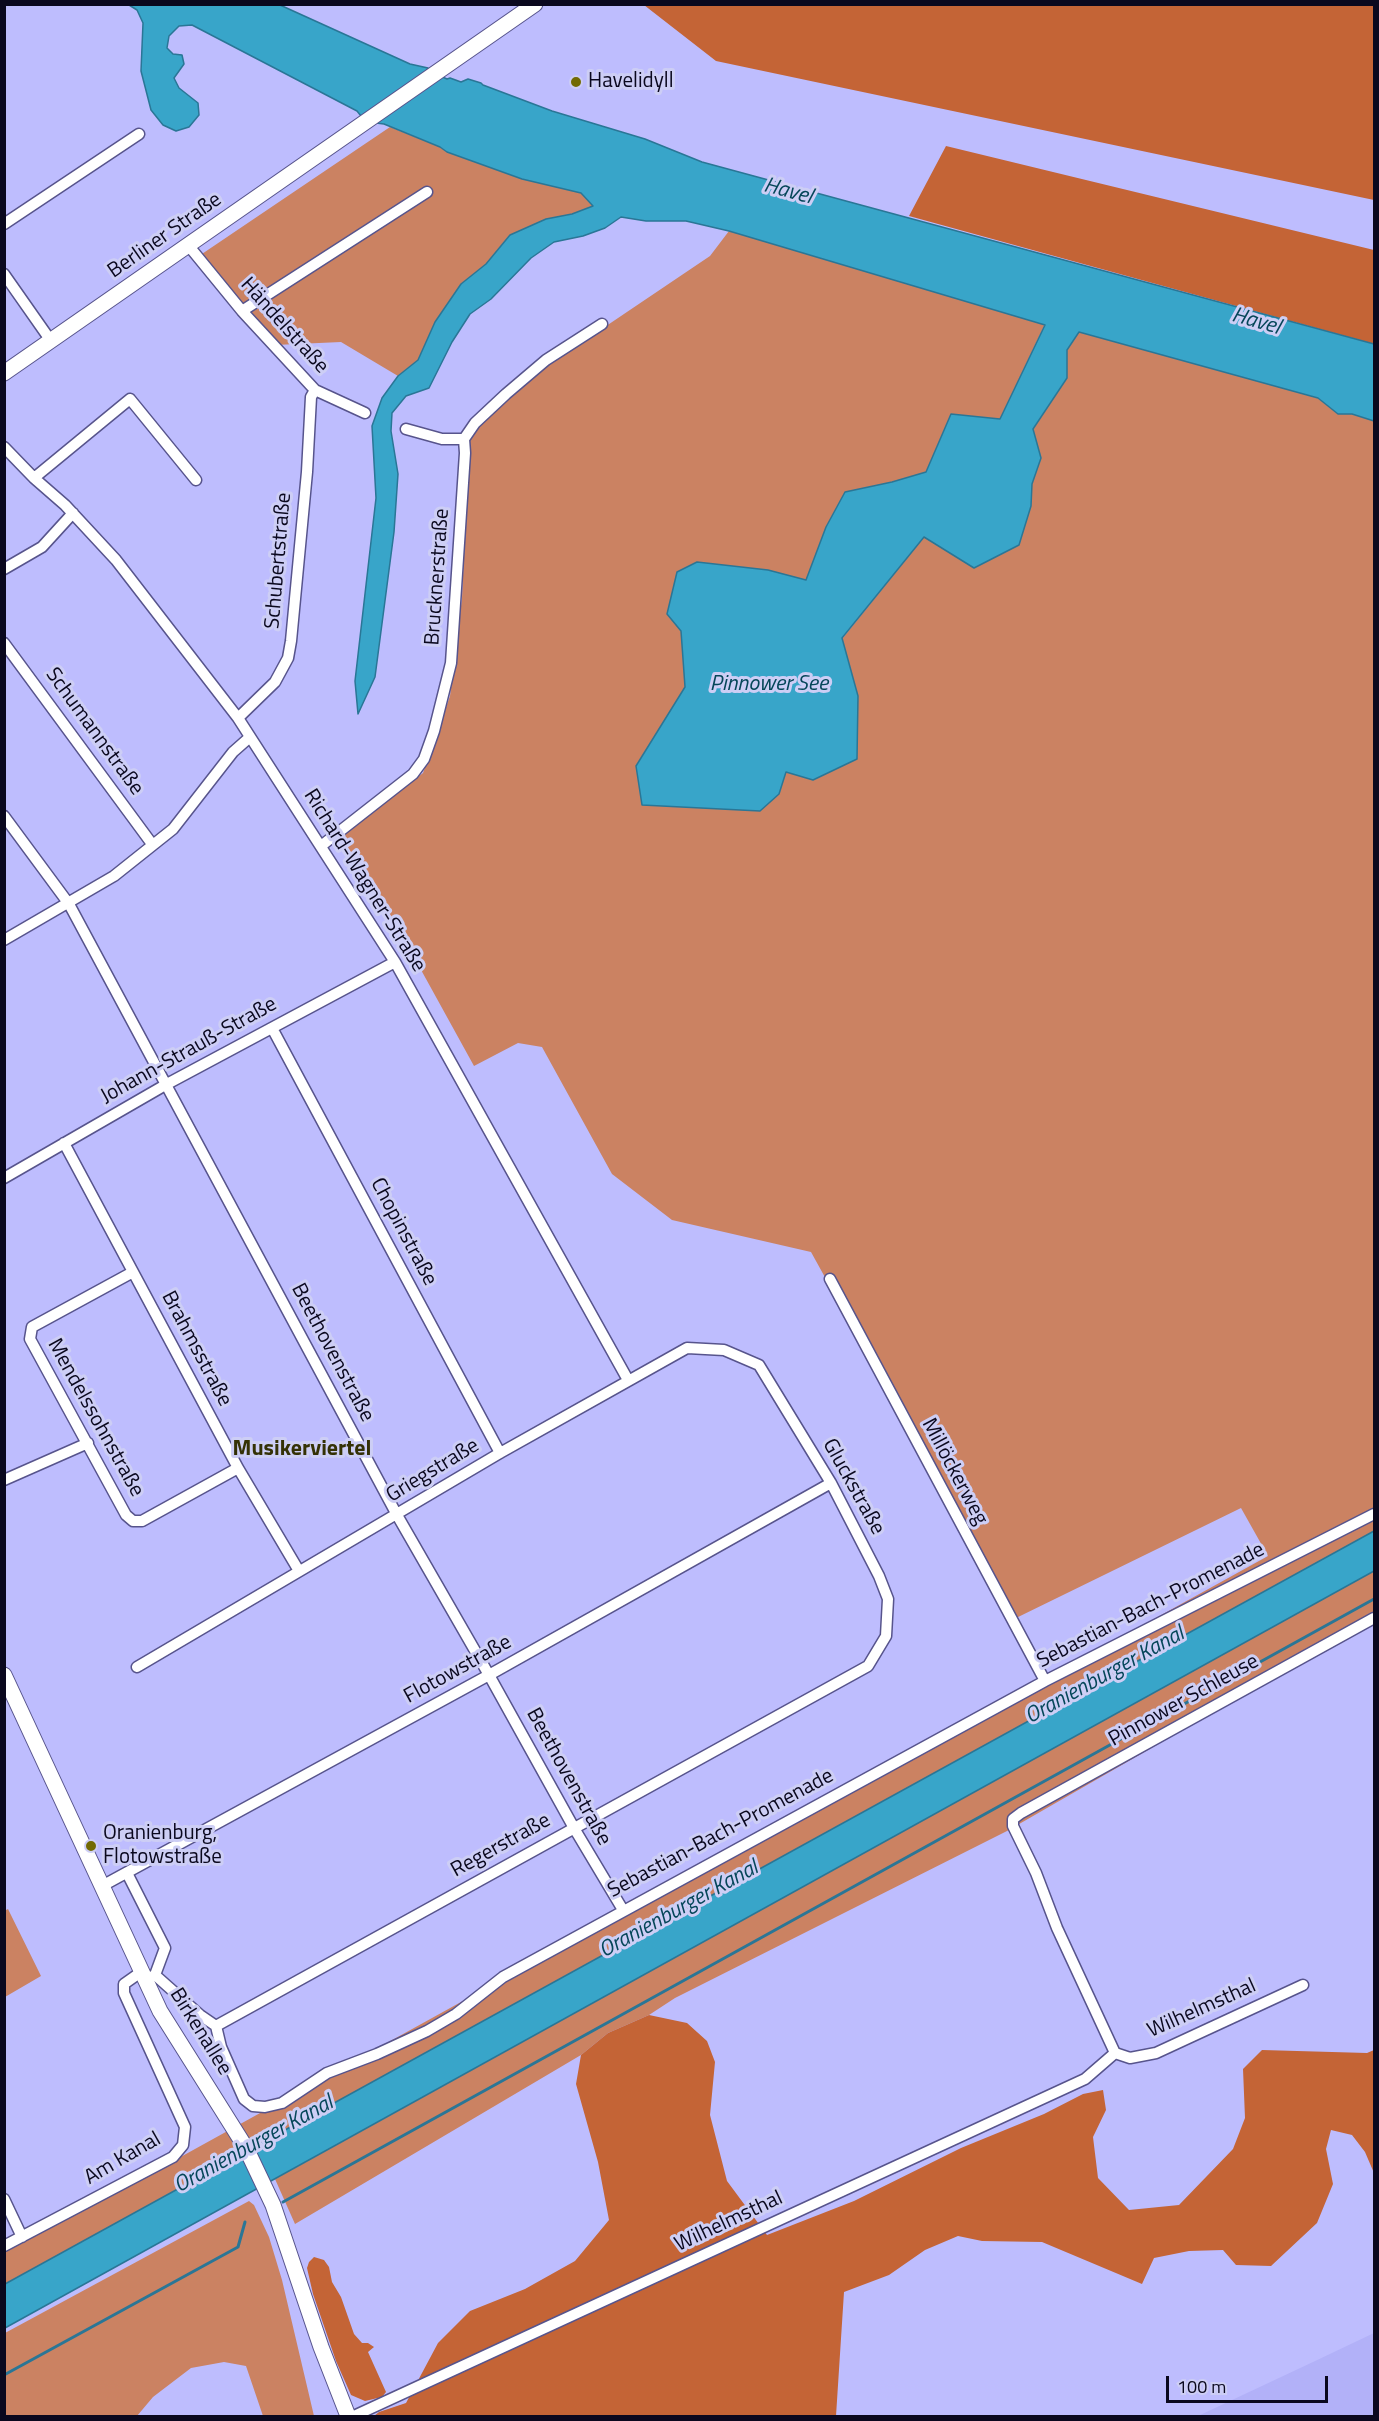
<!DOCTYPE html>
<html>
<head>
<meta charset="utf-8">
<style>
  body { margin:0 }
  #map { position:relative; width:1379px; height:2421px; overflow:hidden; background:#bebdfe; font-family:"Titillium Web",sans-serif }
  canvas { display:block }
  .frame { position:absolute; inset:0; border:6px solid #0a081e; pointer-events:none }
  .scale { position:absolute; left:1166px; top:2376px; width:162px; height:27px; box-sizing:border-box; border:3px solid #0a081e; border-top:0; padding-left:8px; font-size:18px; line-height:21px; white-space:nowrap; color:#0a081e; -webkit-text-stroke:4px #cdcef5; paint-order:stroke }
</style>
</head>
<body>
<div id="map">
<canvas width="1379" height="2421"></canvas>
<div class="frame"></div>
<div class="scale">100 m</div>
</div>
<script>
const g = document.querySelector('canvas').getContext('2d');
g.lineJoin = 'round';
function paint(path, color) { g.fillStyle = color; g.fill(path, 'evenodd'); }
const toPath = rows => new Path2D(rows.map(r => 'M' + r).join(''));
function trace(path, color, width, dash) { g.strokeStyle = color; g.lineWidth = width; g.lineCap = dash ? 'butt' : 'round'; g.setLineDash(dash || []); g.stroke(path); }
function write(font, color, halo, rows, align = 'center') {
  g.font = font + ' "Titillium Web",sans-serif'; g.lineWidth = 6; g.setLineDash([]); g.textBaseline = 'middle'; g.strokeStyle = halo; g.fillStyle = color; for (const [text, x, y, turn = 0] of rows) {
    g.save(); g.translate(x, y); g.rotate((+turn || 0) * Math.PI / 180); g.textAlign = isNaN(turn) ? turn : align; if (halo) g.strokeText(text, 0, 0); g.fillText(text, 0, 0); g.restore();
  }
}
const built = toPath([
  [1374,2333,1374,2416,1198,2416,1313,2362]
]);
const green = toPath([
  [390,127,440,147,447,152,522,179,581,193,593,206,572,214,546,219,510,235,486,264,461,284,435,322,418,360,398,376,341,342,275,345,193,260],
  [729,231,1045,324,1000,419,951,414,926,472,892,482,845,492,826,527,806,581,768,570,667,613,681,631,686,687,636,766,779,794,786,771,858,696,842,639,924,537,937,543,1031,499,1032,484,1041,458,1033,429,1067,378,1067,350,1079,332,1318,398,1338,414,1352,414,1374,421,1374,1531,5,2284,5,2251,81,2212,1268,1556,1241,1508,1014,1619,811,1252,672,1220,612,1174,542,1047,518,1043,474,1066,404,939,337,839,423,773,450,696,462,598,469,443,477,426,535,374,710,256],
  [1374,1571,1374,1620,1007,1831,675,1998,649,2015,608,2033,581,2055,295,2224,275,2179],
  [8,1909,41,1976,5,1997,4,1911],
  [249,2201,254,2205,269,2237,282,2280,314,2416,263,2416,246,2366,224,2362,191,2368,153,2397,137,2416,5,2416,5,2333]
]);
const forest = toPath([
  [644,5,1374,5,1374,200,716,61],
  [946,146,1374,250,1374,344,909,216],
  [649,2015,687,2023,707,2041,715,2062,710,2115,727,2181,767,2235,854,2201,961,2148,1044,2114,1083,2094,1103,2090,1106,2110,1093,2137,1098,2178,1129,2210,1179,2205,1233,2149,1245,2118,1243,2069,1262,2050,1367,2053,1374,2050,1374,2173,1365,2152,1352,2135,1331,2130,1326,2149,1333,2184,1317,2223,1271,2266,1236,2265,1223,2250,1189,2251,1154,2258,1142,2284,1042,2242,982,2241,958,2236,925,2250,889,2275,844,2292,836,2416,374,2416,379,2412,406,2403,438,2343,470,2311,525,2289,575,2261,609,2220,598,2162,576,2084,581,2055,608,2033],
  [314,2257,324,2260,329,2267,332,2282,341,2297,354,2334,362,2343,368,2343,374,2347,368,2352,386,2392,382,2397,365,2401,351,2395,336,2361,313,2294,307,2268,309,2262]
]);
const water = toPath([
  [129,5,280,5,410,64,428,68,427,70,447,79,450,78,461,82,468,79,481,83,483,85,552,111,645,139,702,162,1374,344,1374,421,1352,414,1338,414,1318,398,1079,332,1067,350,1067,378,1033,429,1041,458,1032,484,1031,506,1019,545,974,568,924,537,842,638,858,696,857,759,813,780,786,772,779,794,760,811,642,805,636,766,685,687,681,631,667,614,677,572,697,562,768,570,806,580,826,527,845,492,892,482,926,472,951,414,1000,419,1045,325,729,231,686,221,646,221,621,217,605,228,583,236,554,242,531,258,491,299,470,314,452,342,429,388,406,396,392,413,391,431,398,474,394,532,375,677,358,714,355,681,376,498,372,426,382,398,398,376,418,360,435,322,461,284,486,264,510,235,546,219,572,214,593,206,581,193,522,179,447,152,440,147,384,124,376,123,361,116,357,111,192,25,179,26,169,36,167,48,173,54,182,55,184,64,174,78,179,88,198,103,199,115,189,127,176,131,163,125,151,110,141,71,143,23,137,10,129,5],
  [1374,1531,1374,1571,5,2328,5,2284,1374,1531]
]);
const stream = toPath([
  [283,2202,1374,1599],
  [4,2375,238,2247,245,2222]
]);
const street = toPath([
  [4,224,139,134],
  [188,245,242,311,315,390,365,413],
  [4,274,51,341],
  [242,311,427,192],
  [406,429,442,439,464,439],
  [4,447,34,478,65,505,116,560,238,718,395,962,628,1380],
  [34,478,130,399,196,480],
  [4,569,42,547,73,513],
  [4,643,152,844],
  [238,718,275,682,288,658,291,641,307,472,311,397,315,390],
  [4,816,69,904,397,1515,489,1675,574,1828,623,1910],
  [321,846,413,774,424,759,434,731,451,663,465,453,464,439,475,423,506,394,546,360,602,324],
  [4,940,114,876,173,829,233,752,250,737],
  [272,1028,500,1453],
  [64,1143,238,1468,299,1571],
  [4,1178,167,1084,395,962],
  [133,1272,32,1327,30,1339,126,1515,133,1521,142,1521,238,1468],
  [830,1279,1045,1681],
  [4,1480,88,1443],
  [137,1667,500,1453,687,1348,724,1350,759,1365,831,1483,879,1576,888,1599,886,1636,868,1666,216,2026],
  [127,1873,165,1948,155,1975],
  [102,1886,489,1675,831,1483],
  [145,1980,155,1975,200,2015,216,2026,221,2047,244,2099,253,2106,265,2107,282,2103,327,2073,377,2054,427,2031,456,2014,503,1977,1045,1681,1374,1514],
  [1303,1985,1156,2053,1130,2058,1115,2053,1057,1928,1036,1873,1013,1826,1013,1819,1021,1813,1374,1618],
  [4,2199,22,2237],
  [4,2246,173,2157,183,2145,185,2127,124,1993,124,1984,141,1972],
  [354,2416,1085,2079,1115,2053]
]);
const secondary = toPath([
  [4,373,535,4],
  [4,1675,160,2011,246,2148,273,2205,321,2347,348,2416]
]);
const markers = [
  [576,82,6,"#726a03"],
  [91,1846,6,"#726a03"]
];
const poiNames = [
  ["Havelidyll",588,82],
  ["Oranienburg,",103,1834],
  ["Flotowstraße",103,1858]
];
const streetNames = [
  ["Berliner Straße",165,236,-35],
  ["Händelstraße",284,326,48],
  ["Schubertstraße",279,561,-85],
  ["Brucknerstraße",438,577,-86],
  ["Schumannstraße",94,732,54],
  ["Richard-Wagner-Straße",364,881,58],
  ["Johann-Strauß-Straße",189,1051,-29],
  ["Chopinstraße",403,1232,62],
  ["Brahmsstraße",196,1349,62],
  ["Beethovenstraße",332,1353,62],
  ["Mendelssohnstraße",95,1418,61],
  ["Griegstraße",433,1471,-31],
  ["Millöckerweg",954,1472,62],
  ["Gluckstraße",853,1487,61],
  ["Sebastian-Bach-Promenade",1151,1606,-27],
  ["Flotowstraße",458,1670,-29],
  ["Pinnower Schleuse",1184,1701,-29],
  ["Beethovenstraße",568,1777,61],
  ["Sebastian-Bach-Promenade",721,1834,-28],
  ["Regerstraße",501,1846,-29],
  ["Wilhelmsthal",1202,2009,-24],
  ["Birkenallee",200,2032,58],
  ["Am Kanal",123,2159,-30],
  ["Wilhelmsthal",729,2222,-25]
];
const waterNames = [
  ["Havel",788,192,15],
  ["Havel",1256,322,16],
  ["Pinnower See",769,685],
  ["Oranienburger Kanal",1105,1676,-29],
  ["Oranienburger Kanal",679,1910,-29],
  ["Oranienburger Kanal",254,2145,-29]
];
const neighbourhoodNames = [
  ["Musikerviertel",302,1450]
];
paint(built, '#b2b1f8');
paint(green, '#cb8262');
paint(forest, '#c46436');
paint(water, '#38a5c9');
trace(water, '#2a7696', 1.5);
trace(stream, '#2a7696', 3);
trace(street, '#57548c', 13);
trace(secondary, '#57548c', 17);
trace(street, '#fff', 10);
trace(secondary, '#fff', 15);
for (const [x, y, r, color] of markers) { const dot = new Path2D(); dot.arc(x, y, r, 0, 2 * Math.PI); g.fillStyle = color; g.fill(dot); trace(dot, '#cdcef5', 2); }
write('21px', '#0a081e', '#cdcef5', poiNames, 'left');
write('21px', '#0a081e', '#cdcef5', streetNames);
write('italic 22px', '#054659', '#cdcef5', waterNames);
write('bold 22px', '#343105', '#cdcef5', neighbourhoodNames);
</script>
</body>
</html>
